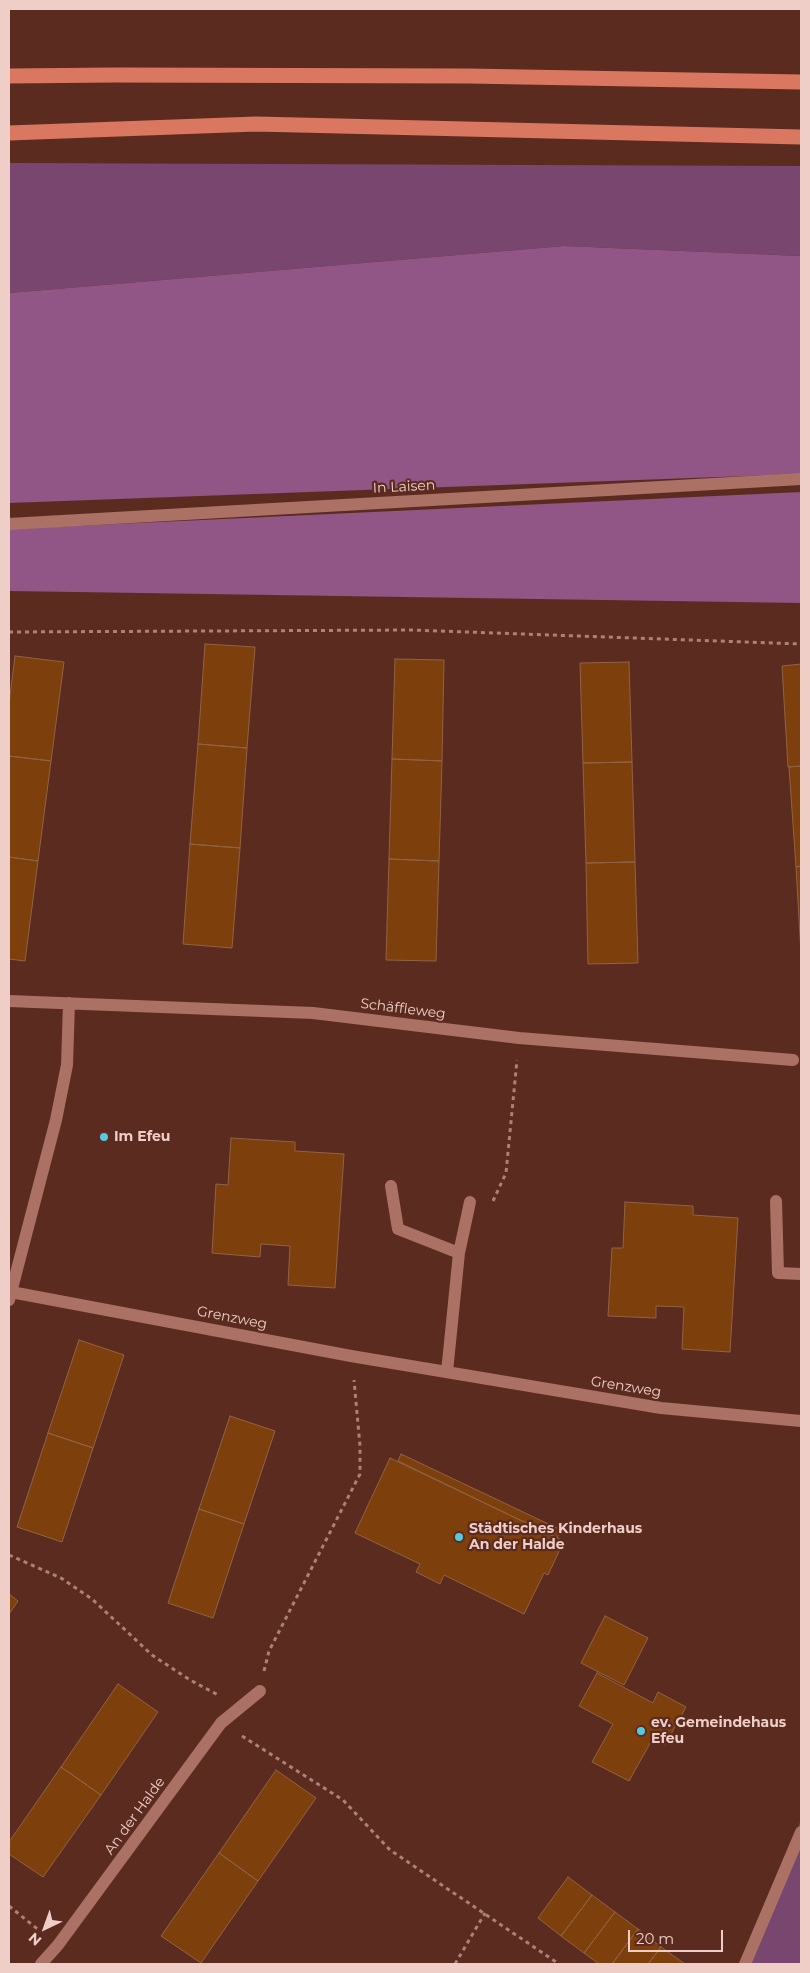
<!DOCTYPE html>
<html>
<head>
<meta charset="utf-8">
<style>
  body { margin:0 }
  #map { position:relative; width:810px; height:1973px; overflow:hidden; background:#5c2b20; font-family:Montserrat,sans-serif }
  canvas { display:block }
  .frame { position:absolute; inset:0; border:10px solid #eecec6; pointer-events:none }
  .north { position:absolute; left:20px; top:1903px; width:50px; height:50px; -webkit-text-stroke:4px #5c2b20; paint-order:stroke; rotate:222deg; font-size:14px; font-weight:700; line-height:20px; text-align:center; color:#eecec6 }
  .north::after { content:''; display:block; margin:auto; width:18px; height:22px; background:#eecec6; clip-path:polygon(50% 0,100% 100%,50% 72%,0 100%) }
  .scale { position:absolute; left:628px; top:1930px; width:95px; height:22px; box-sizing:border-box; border:2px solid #eecec6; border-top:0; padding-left:6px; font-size:15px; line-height:18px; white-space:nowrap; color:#eecec6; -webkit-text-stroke:4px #5c2b20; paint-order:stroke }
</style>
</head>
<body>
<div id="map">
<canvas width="810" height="1973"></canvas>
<div class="frame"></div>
<div class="north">N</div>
<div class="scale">20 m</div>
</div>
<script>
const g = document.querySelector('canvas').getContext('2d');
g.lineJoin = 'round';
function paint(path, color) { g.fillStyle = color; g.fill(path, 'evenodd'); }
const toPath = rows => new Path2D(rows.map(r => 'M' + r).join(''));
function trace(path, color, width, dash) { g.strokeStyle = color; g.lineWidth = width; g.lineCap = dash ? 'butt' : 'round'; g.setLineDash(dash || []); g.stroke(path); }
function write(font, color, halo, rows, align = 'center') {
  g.font = font + ' Montserrat,sans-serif'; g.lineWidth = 4.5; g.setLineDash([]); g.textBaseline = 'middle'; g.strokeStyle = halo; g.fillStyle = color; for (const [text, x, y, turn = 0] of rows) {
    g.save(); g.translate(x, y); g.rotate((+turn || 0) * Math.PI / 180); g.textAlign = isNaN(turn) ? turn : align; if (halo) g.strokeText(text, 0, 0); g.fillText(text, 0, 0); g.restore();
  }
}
const green = toPath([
  [9,163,801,166,801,256,564,246,9,293],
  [800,1822,801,1964,747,1964,768,1922]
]);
const forest = toPath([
  [564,246,801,256,801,474,9,503,9,293],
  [801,492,801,603,9,591,9,529]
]);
const building = toPath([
  [205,644,255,647,247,748,198,744,205,644],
  [15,656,64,662,51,761,9,756,9,704,15,656],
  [395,659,444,660,442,761,392,759,395,659],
  [629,662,632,762,583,763,580,663,629,662],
  [801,664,801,766,788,767,782,666,801,664],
  [198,744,247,748,240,848,190,844,198,744],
  [9,756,51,761,38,861,9,857,9,756],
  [392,759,442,761,439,861,389,859,392,759],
  [632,762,635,862,586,863,583,763,632,762],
  [801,766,801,866,796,867,789,767,801,766],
  [190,844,240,848,232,948,183,944,190,844],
  [9,857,38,861,25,961,9,959,9,857],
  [389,859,439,861,436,961,386,960,389,859],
  [635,862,638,963,588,964,586,863,635,862],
  [801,866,801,953,796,867,801,866],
  [231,1138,295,1142,295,1151,344,1154,335,1288,288,1285,290,1246,261,1244,260,1257,212,1253,216,1184,228,1185,231,1138],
  [625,1202,693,1206,693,1215,738,1218,730,1352,682,1349,684,1307,656,1306,656,1318,608,1316,612,1248,623,1248,625,1202],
  [79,1340,124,1355,93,1448,48,1433,79,1340],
  [230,1416,275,1431,244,1524,199,1509,230,1416],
  [48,1433,93,1448,62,1542,17,1527,48,1433],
  [401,1454,561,1530,557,1538,398,1461,401,1454],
  [390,1458,564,1541,548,1575,544,1573,524,1614,444,1575,440,1584,416,1572,420,1564,355,1533,390,1458],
  [199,1509,244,1524,213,1618,168,1603,199,1509],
  [9,1594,18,1601,9,1614,9,1594],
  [605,1616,648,1638,624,1685,581,1663,605,1616],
  [597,1673,653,1703,658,1692,686,1707,665,1745,653,1738,629,1781,592,1762,613,1724,579,1706,597,1673],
  [118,1684,158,1712,101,1795,61,1767,118,1684],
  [61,1767,101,1795,43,1877,9,1854,9,1842,61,1767],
  [276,1770,316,1798,258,1881,219,1853,276,1770],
  [219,1853,258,1881,201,1963,161,1936,219,1853],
  [568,1877,592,1895,561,1936,538,1918,568,1877],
  [592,1895,615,1912,584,1953,561,1936,592,1895],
  [615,1912,638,1929,612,1964,599,1964,584,1953,615,1912],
  [638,1929,661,1947,648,1964,612,1964,638,1929],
  [661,1947,685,1964,648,1964,661,1947]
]);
const path = toPath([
  [9,632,411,630,801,644],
  [493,1201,506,1173,517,1060],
  [9,1555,61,1578,92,1599,152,1655,190,1680,220,1696],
  [264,1671,269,1651,360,1474,360,1446,354,1380],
  [242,1736,343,1800,390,1850,559,1964],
  [9,1906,40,1931],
  [455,1964,485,1913]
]);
const minor = toPath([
  [9,524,801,479],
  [9,1001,313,1013,519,1038,793,1060],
  [391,1186,398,1229,459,1253],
  [776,1201,778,1273,801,1274],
  [11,1292,351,1356,661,1408,801,1421],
  [9,1300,56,1120,67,1065,69,1003],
  [447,1372,459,1253,470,1202],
  [41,1964,58,1945,221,1723,260,1691],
  [745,1964,801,1832]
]);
const highway = toPath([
  [9,76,115,75,468,76,801,82],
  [9,133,256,124,801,137]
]);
const markers = [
  [104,1137,5,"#56c9e1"],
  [459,1537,5,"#56c9e1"],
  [641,1731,5,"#56c9e1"]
];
const streetNames = [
  ["In Laisen",404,487,-3],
  ["Schäffleweg",403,1009,7],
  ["Grenzweg",232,1318,11],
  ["Grenzweg",626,1387,9],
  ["An der Halde",135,1816,-54]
];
const poiNames = [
  ["Im Efeu",114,1137],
  ["Städtisches Kinderhaus",469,1529],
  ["An der Halde",469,1545],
  ["ev. Gemeindehaus",651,1723],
  ["Efeu",651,1739]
];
paint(green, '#78466f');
paint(forest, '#915586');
paint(building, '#7d3f0b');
trace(building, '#916344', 1);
trace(path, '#aa8278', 3, [4, 4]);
trace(minor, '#aa7164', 12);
trace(highway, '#d97761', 15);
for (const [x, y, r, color] of markers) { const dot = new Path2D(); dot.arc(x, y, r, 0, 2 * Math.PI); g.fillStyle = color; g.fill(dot); trace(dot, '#5c2b20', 2); }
write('14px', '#eecec6', '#5c2b20', streetNames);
write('bold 14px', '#eecec6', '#5c2b20', poiNames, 'left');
</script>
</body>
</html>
